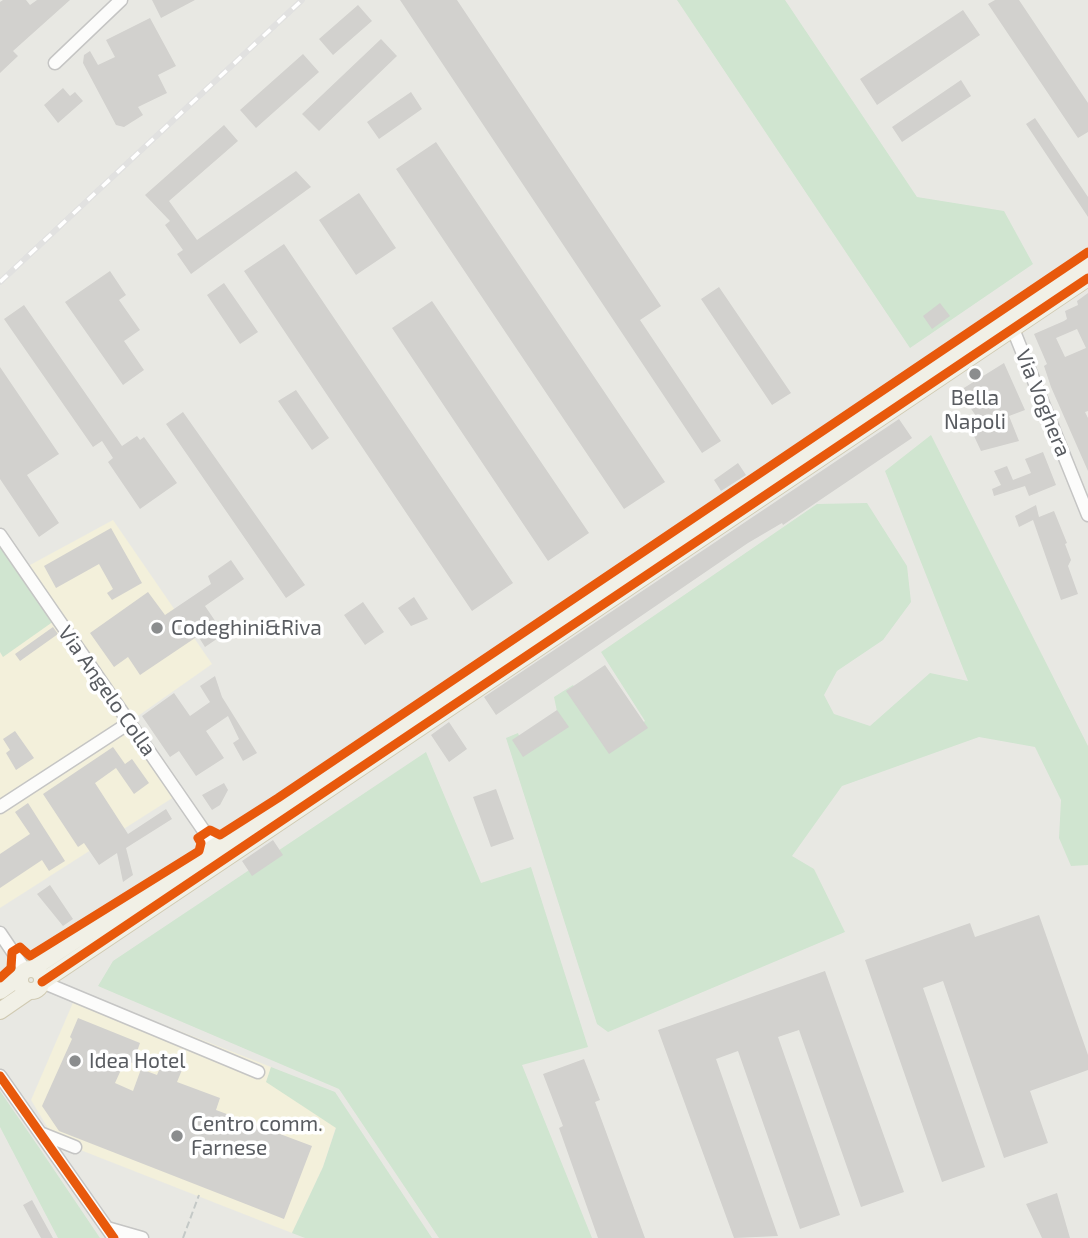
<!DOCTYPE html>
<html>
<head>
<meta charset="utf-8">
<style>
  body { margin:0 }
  canvas { display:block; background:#e8e8e3 }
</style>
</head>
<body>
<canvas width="1088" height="1238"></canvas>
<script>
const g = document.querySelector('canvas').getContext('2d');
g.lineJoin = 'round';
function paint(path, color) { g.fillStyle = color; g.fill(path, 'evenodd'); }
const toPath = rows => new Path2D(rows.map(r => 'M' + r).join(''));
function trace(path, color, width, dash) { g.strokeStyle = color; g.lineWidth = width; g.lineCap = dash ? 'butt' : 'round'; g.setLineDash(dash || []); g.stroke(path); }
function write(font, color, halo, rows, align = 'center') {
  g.font = font + ' "Exo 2",sans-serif'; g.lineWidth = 7; g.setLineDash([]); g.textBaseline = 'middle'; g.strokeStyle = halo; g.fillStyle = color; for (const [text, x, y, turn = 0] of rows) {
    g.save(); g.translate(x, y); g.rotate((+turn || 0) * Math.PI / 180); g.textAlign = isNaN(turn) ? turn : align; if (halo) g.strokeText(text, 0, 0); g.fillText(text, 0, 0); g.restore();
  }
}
const commercial = toPath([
  [113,520,212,664,128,723,177,795,0,908,0,652,3,656,19,571],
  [78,991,271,1067,267,1082,336,1127,323,1167,292,1233,55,1140,31,1100]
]);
const green = toPath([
  [677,0,785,0,917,197,1004,211,1033,264,910,348],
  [931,435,1088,746,1088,865,1071,866,1059,838,1061,800,1035,747,979,737,842,786,792,856,814,869,845,932,608,1032,597,1024,506,738,518,733,524,750,559,721,554,697,573,685,617,743,645,721,601,652,817,504,867,503,907,566,911,602,883,640,837,671,824,695,834,714,870,726,930,673,968,681,885,471],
  [0,542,54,621,3,657,0,652],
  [426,752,481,883,531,867,588,1047,522,1065,592,1238,439,1238,339,1089,98,986,113,961],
  [271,1067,335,1092,432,1238,305,1238,292,1233,323,1167,336,1128,266,1082],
  [0,1091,38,1146,100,1238,58,1238,0,1127]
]);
const building = toPath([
  [3,0,26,0,30,5,37,0,70,0,13,51,18,56,0,73,0,2],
  [152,0,195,0,161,18],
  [400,0,457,0,661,306,640,320,721,441,702,453],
  [995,0,1019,0,1088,103,1088,132,1078,138,988,4],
  [358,5,372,21,333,55,319,39],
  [963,10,980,35,877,105,860,79],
  [150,18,176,66,158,75,167,93,138,107,143,115,124,127,116,125,83,63,84,55,90,51,98,65,115,57,106,40],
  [381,39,397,56,319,131,302,114],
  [303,54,319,72,256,128,240,110],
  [961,80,971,96,902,142,892,127],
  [63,88,70,96,75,92,83,101,58,123,44,105],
  [411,92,422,109,379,139,367,122],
  [1035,118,1088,197,1088,217,1026,124],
  [224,125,238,141,169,201,197,240,296,171,311,187,191,274,177,254,183,250,165,225,170,221,145,195],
  [436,142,665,482,624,509,396,169],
  [359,193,396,248,356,275,319,220],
  [284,244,513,583,472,611,244,271],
  [110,271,126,295,119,300,140,330,124,341,144,370,123,385,65,302],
  [224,283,258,332,240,344,207,295],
  [719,287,791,393,772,405,701,299],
  [1088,293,1088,411,1085,412,1088,418,1088,471,1051,387,1044,366,1047,364,1034,334,1064,321,1067,319,1065,311,1078,305,1077,301],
  [1077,329,1086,348,1065,357,1056,338],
  [432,301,589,533,548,561,392,328],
  [940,303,950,316,932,329,923,316],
  [24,305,122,446,137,436,140,440,144,437,177,483,140,509,108,462,113,458,102,441,93,447,4,319],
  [1004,363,1025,410,1009,416,1019,441,981,451,966,419,976,416,959,391],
  [0,367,59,454,27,475,59,523,39,537,0,479],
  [296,390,329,438,312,450,278,401],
  [183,412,305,585,286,598,166,424],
  [899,419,912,438,783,525,782,523,748,543,496,715,484,697],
  [1043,452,1056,485,1029,496,1025,486,994,496,992,489,1001,485,994,471,1007,466,1013,480,1031,473,1025,459],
  [738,463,746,475,721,491,714,480],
  [1036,505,1039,517,1054,511,1067,543,1065,544,1071,560,1068,566,1078,594,1061,600,1033,520,1019,527,1015,516],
  [111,528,142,583,112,600,107,593,113,589,99,564,56,588,44,566],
  [231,560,244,579,205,606,224,634,205,647,198,636,140,675,128,657,114,667,90,633,148,592,165,615,211,584,208,576],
  [414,597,428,619,411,626,398,608],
  [363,602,384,632,365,645,344,615],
  [53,627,58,634,20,661,15,654],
  [605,665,648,728,609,754,566,691],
  [215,676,222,697,257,753,243,761,233,743,239,739,228,716,206,731,224,758,196,776,179,751,170,757,142,716,174,693,190,716,210,702,200,686],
  [557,710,569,727,523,757,512,740],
  [449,722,467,749,449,762,431,735],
  [15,731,34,758,16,770,6,753,10,750,3,739],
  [113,747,125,764,132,759,149,783,134,794,116,768,95,783,128,834,166,809,172,819,126,848,133,875,123,882,117,853,99,865,84,843,78,847,43,794],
  [224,783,228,790,220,805,212,810,202,795],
  [496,789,514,839,491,847,473,797],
  [28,803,65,861,49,871,42,860,0,888,0,854,30,834,15,812],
  [273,840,283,855,252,876,242,861],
  [50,885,73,919,63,926,37,894],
  [1039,915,1088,1055,1088,1070,1030,1091,1048,1143,1004,1158,943,981,923,988,985,1167,942,1182,865,960,970,923,975,937],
  [825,971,904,1192,861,1207,799,1030,778,1037,840,1215,800,1229,738,1051,716,1059,778,1236,734,1238,658,1030],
  [78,1018,140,1043,133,1063,125,1061,115,1083,133,1091,141,1069,157,1075,164,1058,184,1065,177,1082,220,1098,216,1110,312,1146,284,1219,59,1131,42,1106,72,1039,70,1037],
  [584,1059,600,1100,595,1102,645,1238,598,1238,559,1128,563,1126,543,1074],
  [1057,1193,1070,1238,1042,1238,1026,1204],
  [32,1200,53,1238,41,1238,23,1205]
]);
const path = toPath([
  [183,1238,199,1195]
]);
const minor = toPath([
  [55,63,121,0],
  [1013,329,1088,515],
  [0,535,215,847],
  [0,807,129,723],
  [0,933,25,970],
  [42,982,258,1072],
  [0,1076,114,1238],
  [40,1133,75,1147],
  [107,1228,142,1238]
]);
const major = toPath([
  '20 980a11 11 0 1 1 22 0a11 11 0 1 1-22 0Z',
  [32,969,1088,262],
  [42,982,1088,278],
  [0,991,20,977],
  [0,1011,29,991]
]);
const rail = toPath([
  [0,282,302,0]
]);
const cycleway = toPath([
  [0,978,11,968,12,952,20,947,30,956,199,851,201,843,198,838,210,830,220,835,278,798,1088,252],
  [42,982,1088,278],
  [0,1076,114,1238]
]);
const markers = [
  [975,374,7,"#8b8d8e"],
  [157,628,7,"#8b8d8e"],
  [75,1061,7,"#8b8d8e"],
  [177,1136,7,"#8b8d8e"]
];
const poiNames = [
  ["Bella",975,398,"center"],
  ["Napoli",975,422,"center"],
  ["Codeghini&Riva",171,628],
  ["Idea Hotel",89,1061],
  ["Centro comm.",191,1124],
  ["Farnese",191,1148]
];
const streetNames = [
  ["Via Voghera",1043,403,68],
  ["Via Angelo Colla",107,691,55]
];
paint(commercial, '#f3f0db');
paint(green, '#d0e5d0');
paint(building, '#d2d1ce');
trace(minor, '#c5c5c4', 15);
trace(major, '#d0cab2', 18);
trace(path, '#c4c9c7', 2, [7, 3.5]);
trace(minor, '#fcfcfb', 12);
trace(major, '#f1f0e6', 16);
trace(rail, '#e1e1e0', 6);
trace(rail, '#fff', 3.5, [10]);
trace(cycleway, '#e8590c', 9);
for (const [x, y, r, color] of markers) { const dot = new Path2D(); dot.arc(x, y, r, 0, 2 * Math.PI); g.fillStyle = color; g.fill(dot); trace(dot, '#fff', 2.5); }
write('21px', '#595c61', '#fff', poiNames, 'left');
write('21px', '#595c61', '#fff', streetNames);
</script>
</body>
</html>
